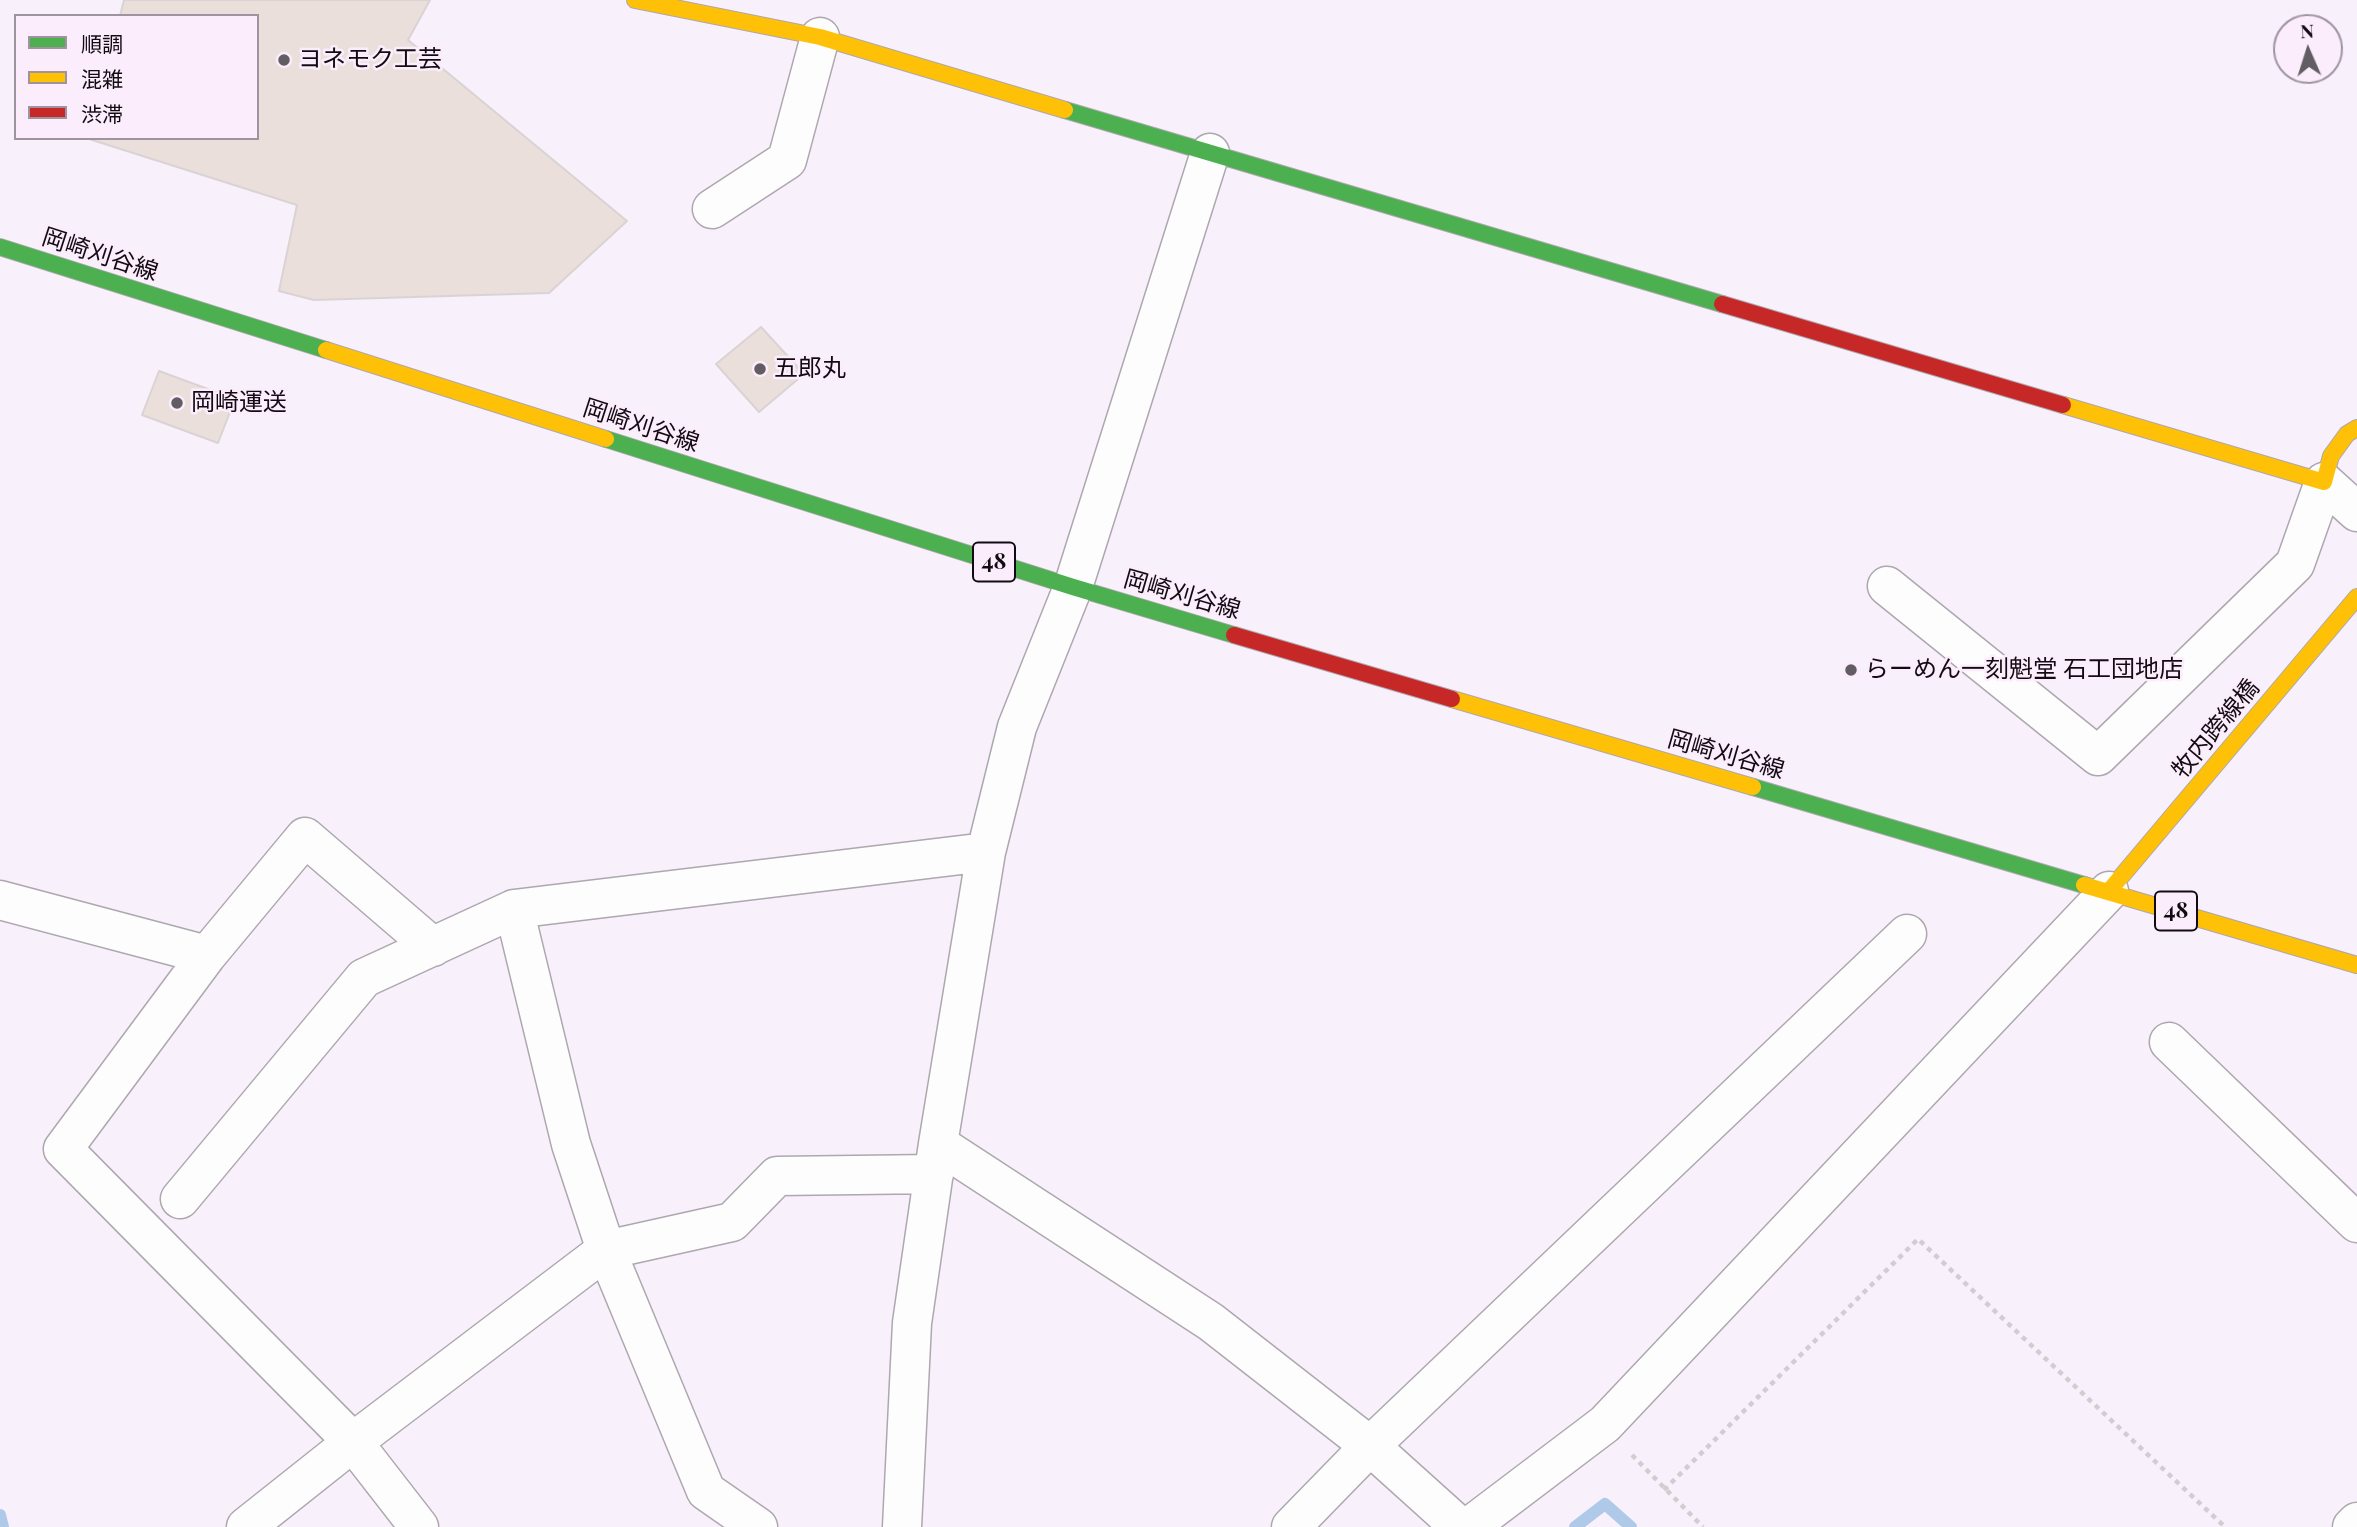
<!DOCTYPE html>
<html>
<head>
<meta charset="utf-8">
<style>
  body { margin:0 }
  #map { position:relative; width:2357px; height:1527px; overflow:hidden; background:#f8f0fa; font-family:"Playfair Display","Noto Sans JP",serif }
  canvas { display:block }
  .legend { position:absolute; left:14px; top:14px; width:245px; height:126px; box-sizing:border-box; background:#fcedfd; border:2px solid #9e939f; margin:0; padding:9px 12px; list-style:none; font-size:21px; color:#120c12 }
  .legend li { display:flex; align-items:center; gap:14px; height:35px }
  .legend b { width:35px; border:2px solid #9e939f }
  .north { position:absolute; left:2273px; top:14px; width:70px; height:70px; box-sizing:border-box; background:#fcedfd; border:2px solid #9e939f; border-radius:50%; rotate:357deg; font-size:19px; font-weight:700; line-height:28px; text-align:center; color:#120c12 }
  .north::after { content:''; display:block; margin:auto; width:24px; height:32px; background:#625c63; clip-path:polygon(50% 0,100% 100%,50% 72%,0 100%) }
</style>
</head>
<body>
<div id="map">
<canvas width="2357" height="1527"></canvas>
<ul class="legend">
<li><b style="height:9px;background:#4caf50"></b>順調</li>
<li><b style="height:9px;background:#ffc107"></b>混雑</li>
<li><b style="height:9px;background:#c62828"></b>渋滞</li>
</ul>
<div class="north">N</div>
</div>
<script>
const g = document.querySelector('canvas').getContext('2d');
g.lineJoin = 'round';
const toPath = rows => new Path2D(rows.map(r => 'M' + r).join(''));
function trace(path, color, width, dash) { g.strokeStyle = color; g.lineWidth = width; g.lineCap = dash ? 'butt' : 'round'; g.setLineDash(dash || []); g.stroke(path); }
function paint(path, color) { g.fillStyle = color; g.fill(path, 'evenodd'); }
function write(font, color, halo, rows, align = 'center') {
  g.font = font + ' "Playfair Display","Noto Sans JP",serif'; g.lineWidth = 5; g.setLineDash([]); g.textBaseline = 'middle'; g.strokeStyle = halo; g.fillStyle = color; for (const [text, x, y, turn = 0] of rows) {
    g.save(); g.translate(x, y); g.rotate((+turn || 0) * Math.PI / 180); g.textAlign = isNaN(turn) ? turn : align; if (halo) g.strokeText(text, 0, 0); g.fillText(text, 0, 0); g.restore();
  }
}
const stream = toPath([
  [0,1515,3,1527],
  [1575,1527,1605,1504,1631,1527]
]);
const building = toPath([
  [124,0,430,0,408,40,627,221,549,293,314,300,279,291,297,205,89,139,257,138,257,16,120,16,124,0],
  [761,327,804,374,759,412,716,364,761,327],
  [159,371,235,399,218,443,142,415,159,371]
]);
const path = toPath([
  [1632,1455,1703,1527],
  [1664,1490,1918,1239,2225,1527]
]);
const street = toPath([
  [712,209,787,160,820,37],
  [1887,586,2098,756,2295,564,2324,482,2357,512],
  [0,900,207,955,63,1149,353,1442,419,1527],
  [207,955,305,837,433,947],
  [2169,1042,2357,1223],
  [938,1144,1211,1322,1370,1446,1460,1527],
  [180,1199,364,978,514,909],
  [246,1527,353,1442,606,1250,732,1222,777,1176,934,1174],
  [758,1527,706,1491,606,1250,571,1144,514,909,986,852],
  [902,1527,912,1323,938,1144,986,852,1017,727,1073,587,1210,153],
  [1291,1527,1370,1446,1907,934],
  [1469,1527,1605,1424,2109,891],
  [2352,1527,2357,1522]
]);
const fast = toPath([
  [1065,110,1722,304],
  [0,247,326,350],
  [606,439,1073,587,1234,635],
  [1753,787,2084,885]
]);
const slow = toPath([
  [635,0,820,37,1065,110],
  [326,350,606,439],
  [2063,405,2324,482,2331,456,2347,434,2357,428],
  [1452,699,1753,787],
  [2084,885,2357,965],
  [2109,891,2357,597]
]);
const jam = toPath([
  [1722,304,2063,405],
  [1234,635,1452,699]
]);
const markers = [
  [284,60,7,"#625c63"],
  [760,369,7,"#625c63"],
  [177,403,7,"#625c63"],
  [1851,670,7,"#625c63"]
];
const shields = [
  [994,562,42],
  [2176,911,42]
];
const shieldNames = [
  ["48",994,562],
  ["48",2176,911]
];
const poiNames = [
  ["ヨネモク工芸",298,60],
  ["五郎丸",774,369],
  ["岡崎運送",191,403],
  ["らーめん一刻魁堂 石工団地店",1865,670]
];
const streetNames = [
  ["岡崎刈谷線",100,255,18],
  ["岡崎刈谷線",641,426,18],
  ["岡崎刈谷線",1182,595,16],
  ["牧内跨線橋",2216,729,-50],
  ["岡崎刈谷線",1726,755,16]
];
trace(stream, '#afcae9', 12);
paint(building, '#ebdfdc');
trace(building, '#dad3d4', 2);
trace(street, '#aea7af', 41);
trace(fast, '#aea7af', 18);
trace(slow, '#aea7af', 18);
trace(jam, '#aea7af', 18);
trace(path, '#d1ced1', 4.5, [5, 5]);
trace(street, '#fefdfe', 38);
trace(fast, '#4caf50', 16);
trace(slow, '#ffc107', 16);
trace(jam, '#c62828', 16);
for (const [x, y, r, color] of markers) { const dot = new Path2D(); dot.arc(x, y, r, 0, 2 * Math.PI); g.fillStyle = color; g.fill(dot); trace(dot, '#fcedfd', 2.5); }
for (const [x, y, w] of shields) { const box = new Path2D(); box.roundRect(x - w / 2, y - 19.5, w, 39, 5); g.fillStyle = '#fcedfd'; g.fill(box); trace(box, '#120c12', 2); }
write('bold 23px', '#120c12', null, shieldNames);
write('24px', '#120c12', '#fcedfd', poiNames, 'left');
write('24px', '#120c12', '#fcedfd', streetNames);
</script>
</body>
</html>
